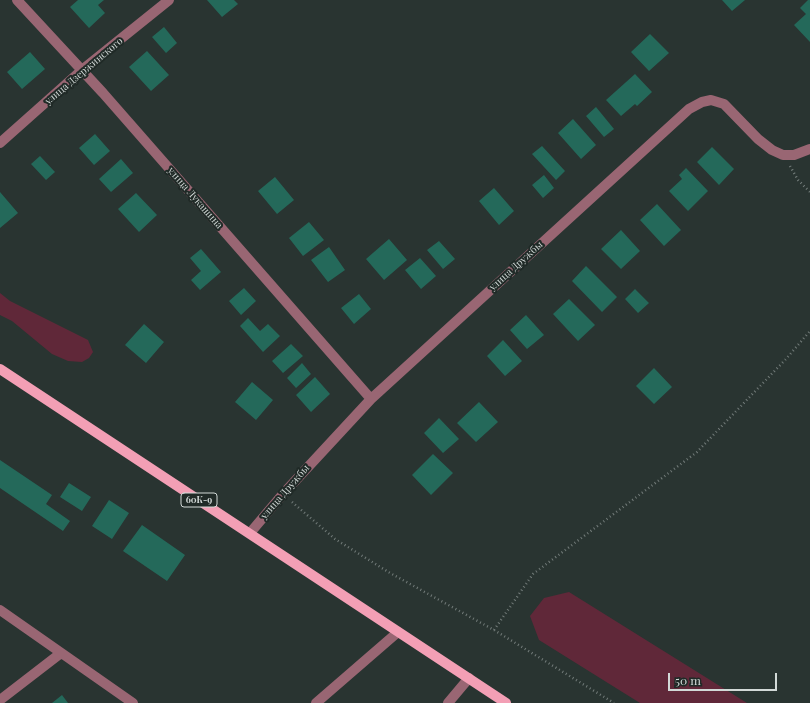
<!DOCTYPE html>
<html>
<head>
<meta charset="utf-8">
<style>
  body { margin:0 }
  #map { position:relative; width:810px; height:703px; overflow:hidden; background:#293431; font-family:"Playfair Display",serif }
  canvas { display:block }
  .scale { position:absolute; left:668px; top:673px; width:109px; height:18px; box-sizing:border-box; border:2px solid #d2d9d7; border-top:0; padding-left:5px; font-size:12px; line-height:14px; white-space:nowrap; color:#d2d9d7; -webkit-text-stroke:3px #202a27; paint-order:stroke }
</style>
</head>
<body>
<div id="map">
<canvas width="810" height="703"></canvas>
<div class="scale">50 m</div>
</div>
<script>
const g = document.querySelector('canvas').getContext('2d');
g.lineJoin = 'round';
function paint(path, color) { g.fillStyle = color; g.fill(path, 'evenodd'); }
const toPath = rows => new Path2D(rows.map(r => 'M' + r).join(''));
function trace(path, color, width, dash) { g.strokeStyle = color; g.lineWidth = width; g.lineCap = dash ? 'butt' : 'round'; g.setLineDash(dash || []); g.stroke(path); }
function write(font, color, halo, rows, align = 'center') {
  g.font = font + ' "Playfair Display",serif'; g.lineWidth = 4; g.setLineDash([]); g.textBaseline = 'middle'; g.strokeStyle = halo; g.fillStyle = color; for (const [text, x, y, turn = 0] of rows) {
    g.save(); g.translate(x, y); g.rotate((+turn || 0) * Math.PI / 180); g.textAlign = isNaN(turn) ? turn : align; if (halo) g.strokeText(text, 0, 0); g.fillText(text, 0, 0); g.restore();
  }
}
const green = toPath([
  [0,293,10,301,88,340,93,352,89,358,82,362,68,361,52,354,12,321,0,315],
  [569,592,747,703,640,703,539,640,530,616,544,598]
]);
const building = toPath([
  [78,0,104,0,98,5,105,13,89,28,70,7],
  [207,0,234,0,238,4,222,17],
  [722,0,745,0,732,11],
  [808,0,810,0,810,42,794,25,806,14,800,8],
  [164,27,177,43,166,53,152,37],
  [650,34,669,53,649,71,631,52],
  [147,51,169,75,151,91,129,67],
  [30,52,45,69,22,89,7,72],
  [635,74,652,92,637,106,635,104,621,116,606,100],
  [596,107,614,129,604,137,586,116],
  [573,119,596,145,581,159,558,133],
  [95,134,110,151,94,165,79,148],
  [542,146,565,171,556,180,532,154],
  [712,147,734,169,719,185,697,162],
  [40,156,55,172,46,180,31,164],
  [121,159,133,173,111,192,99,179],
  [686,168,708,191,688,211,669,191,682,179,679,175],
  [544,175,554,188,543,198,532,185],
  [275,177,294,200,277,214,258,191],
  [494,188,514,211,499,225,479,201],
  [0,192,18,213,0,228],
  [136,193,157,215,139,232,118,209],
  [657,204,681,230,664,246,640,220],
  [309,222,324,240,303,256,289,238],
  [621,230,640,251,621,269,601,249],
  [389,239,407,260,384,280,366,259],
  [439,241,455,259,443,269,427,250],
  [329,247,345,270,328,282,311,260],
  [201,249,221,272,200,290,191,280,201,271,190,258],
  [420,258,436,276,421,289,405,270],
  [586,266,617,297,602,312,572,281],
  [244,288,256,301,241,315,229,301],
  [635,289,649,303,638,313,625,299],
  [359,294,371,309,354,324,341,308],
  [569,299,595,325,578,341,553,314],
  [526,315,544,335,527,349,510,330],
  [248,318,260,331,268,324,280,336,263,352,240,326],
  [144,324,164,342,146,363,125,345],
  [503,340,522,361,505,376,487,356],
  [291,344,303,356,283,373,272,361],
  [302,363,311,374,296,388,287,378],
  [654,368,672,387,654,404,636,386],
  [315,377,330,394,311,412,296,395],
  [252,382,273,400,256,420,235,402],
  [479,402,498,422,476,442,457,423],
  [439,418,459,439,443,453,424,433],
  [433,454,453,473,431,495,412,475],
  [0,460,52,495,46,504,70,521,63,531,0,488],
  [69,483,91,497,82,511,60,497],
  [109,500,129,513,112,539,92,526],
  [142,525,185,555,167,581,123,551],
  [62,695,68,703,52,703]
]);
const path = toPath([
  [790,166,798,180,810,192],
  [292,502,335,539,390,573,494,630,614,703],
  [494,630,533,574,697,452,786,359,810,331]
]);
const minor = toPath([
  [17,0,103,93,371,399],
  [0,143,82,70,169,0],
  [250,533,283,494,371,399,689,109,702,102,711,100,724,104,758,139,772,150,783,155,794,155,810,149],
  [0,610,133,703],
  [0,700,61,653],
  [316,703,398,632],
  [448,703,469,678]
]);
const major = toPath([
  [0,369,506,703]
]);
const shields = [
  [199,500,36]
];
const shieldNames = [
  ["60К-9",199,500]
];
const streetNames = [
  ["улица Дзержинского",84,71,-40],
  ["улица Лукашина",195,198,49],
  ["улица Дружбы",516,266,-42],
  ["улица Дружбы",285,492,-49]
];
paint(green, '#602839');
paint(building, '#24695a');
trace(path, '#737c7a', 2.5, [1, 3]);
trace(minor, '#996673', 10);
trace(major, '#f39fb5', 10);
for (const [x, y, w] of shields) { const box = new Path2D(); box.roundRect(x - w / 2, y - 7, w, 14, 3); g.fillStyle = '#202a27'; g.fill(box); trace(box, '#d2d9d7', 1); }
write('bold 9px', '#d2d9d7', null, shieldNames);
write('10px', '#d2d9d7', '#202a27', streetNames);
</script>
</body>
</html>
